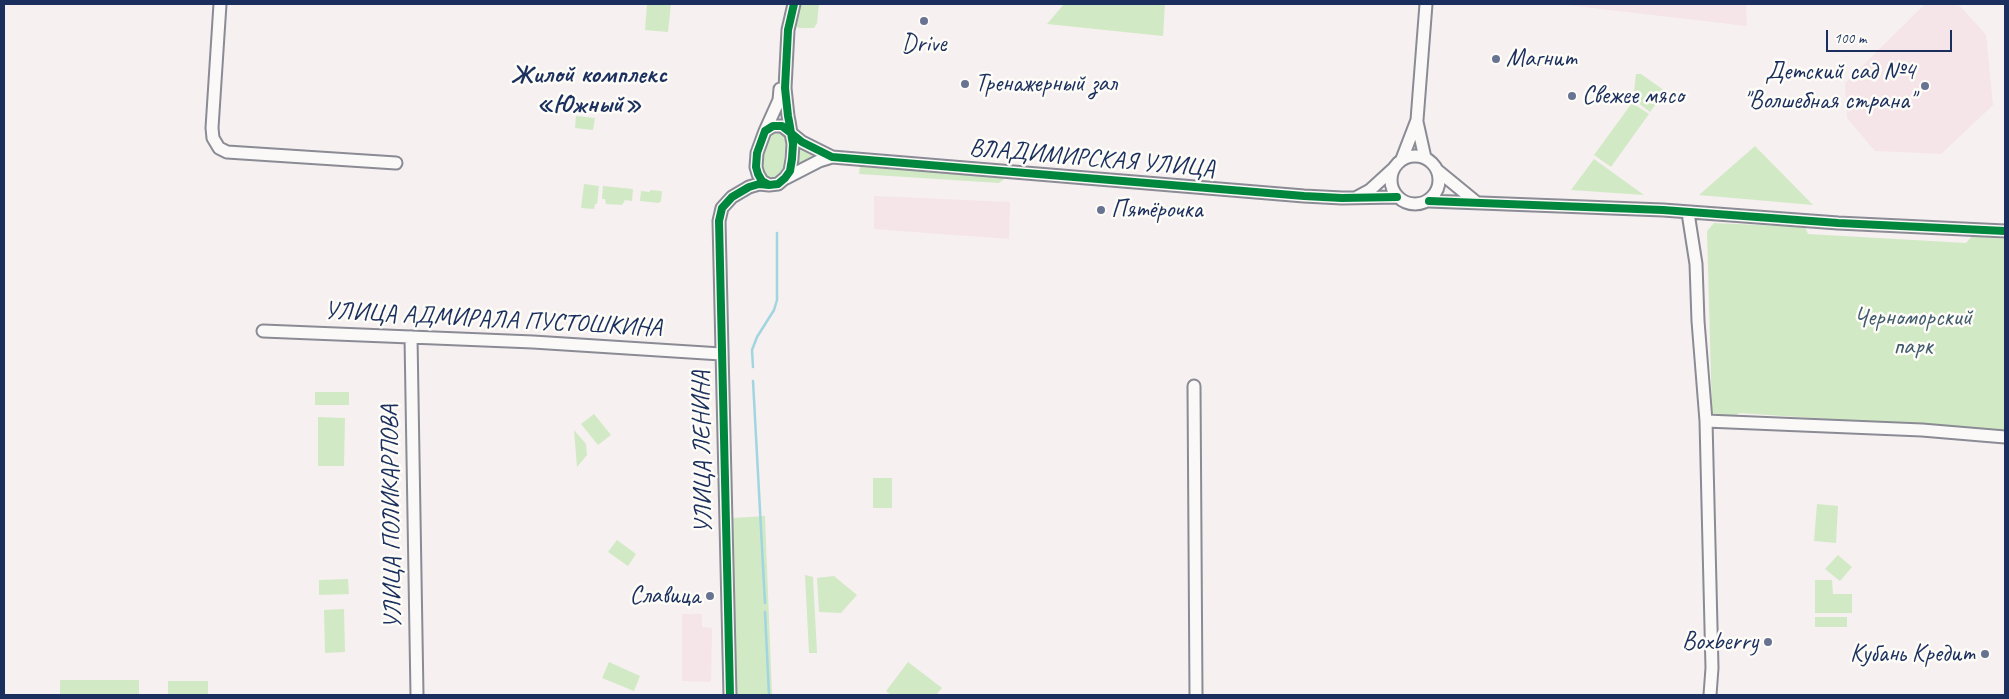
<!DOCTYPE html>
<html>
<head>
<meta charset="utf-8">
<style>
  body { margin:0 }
  #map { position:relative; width:2009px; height:699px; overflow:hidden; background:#f6f0f0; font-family:Caveat,sans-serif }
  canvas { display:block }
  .frame { position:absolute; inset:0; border:5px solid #1b2f5e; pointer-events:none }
  .scale { position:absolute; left:1826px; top:30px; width:126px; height:22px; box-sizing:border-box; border:2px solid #1b2f5e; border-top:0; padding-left:6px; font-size:15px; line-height:18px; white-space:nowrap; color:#1b2f5e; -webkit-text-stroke:4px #fdfcf7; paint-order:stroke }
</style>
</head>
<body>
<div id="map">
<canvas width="2009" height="699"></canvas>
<div class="frame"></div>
<div class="scale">100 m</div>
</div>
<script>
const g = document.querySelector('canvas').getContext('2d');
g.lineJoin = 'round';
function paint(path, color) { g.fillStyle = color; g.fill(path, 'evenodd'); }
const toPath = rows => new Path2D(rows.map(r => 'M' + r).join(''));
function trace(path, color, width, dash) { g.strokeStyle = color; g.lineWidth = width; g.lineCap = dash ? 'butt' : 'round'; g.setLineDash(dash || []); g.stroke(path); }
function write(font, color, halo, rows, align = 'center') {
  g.font = font + ' Caveat,sans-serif'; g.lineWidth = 5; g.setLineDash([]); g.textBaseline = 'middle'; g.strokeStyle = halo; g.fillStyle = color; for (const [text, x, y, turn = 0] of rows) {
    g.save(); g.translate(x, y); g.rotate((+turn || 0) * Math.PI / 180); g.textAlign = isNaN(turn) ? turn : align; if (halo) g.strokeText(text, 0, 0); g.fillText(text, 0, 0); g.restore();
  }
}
const built = toPath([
  [1558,4,1746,4,1747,26],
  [1925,4,1949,4,1960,6,1986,35,1993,105,1941,154,1875,151,1847,118,1845,83],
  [874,196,1010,202,1009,239,874,229],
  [682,614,702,614,702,627,712,628,711,682,682,681]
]);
const green = toPath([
  [647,4,671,4,668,32,645,30],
  [795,4,819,4,817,23,814,28,799,28,793,24],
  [1064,4,1165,4,1163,36,1047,24],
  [1636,74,1641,74,1665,91,1650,112,1633,99],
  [1632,103,1649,114,1611,167,1594,155],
  [576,116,595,118,593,130,575,128],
  [775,130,782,132,786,137,783,170,776,179,769,180,762,175,761,166,766,138],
  [797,142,816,156,792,171],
  [1755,146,1813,205,1699,195],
  [1594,159,1644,195,1571,190],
  [860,166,1000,176,1004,179,999,183,859,174],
  [584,184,599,186,597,204,595,204,594,209,581,208],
  [603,186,633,189,632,201,625,200,622,205,606,204,605,199,602,199],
  [650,190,662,191,661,201,659,203,640,201,641,191,650,192],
  [1714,223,1805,227,1808,234,1966,243,1972,236,2005,239,2005,431,1739,413,1733,418,1719,419,1712,413,1707,231],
  [315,392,349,392,349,405,315,405],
  [594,414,611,435,598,445,581,424],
  [318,417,345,418,344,466,318,466],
  [574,430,586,444,587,455,577,467],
  [873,478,892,478,892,508,873,508],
  [1817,504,1838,506,1836,543,1814,541],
  [765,516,772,695,736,695,733,518],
  [617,540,636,554,628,566,608,552],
  [1838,555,1852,567,1840,581,1825,569],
  [805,575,813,577,817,653,809,653],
  [834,576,857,595,841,613,819,612,817,578],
  [348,579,349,594,319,595,319,580],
  [1815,580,1832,580,1833,594,1852,594,1852,613,1815,613],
  [344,609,345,652,325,653,324,610],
  [1815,617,1847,617,1847,627,1815,627],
  [609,662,640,676,634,691,602,678],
  [908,662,942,688,936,695,891,695,886,691],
  [60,680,139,680,139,695,60,695],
  [168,681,208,681,208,695,168,695]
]);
const stream = toPath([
  [753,367,752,350,757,337,774,310,777,300,777,233],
  [753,381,765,603],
  [765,612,769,695]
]);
const minor = toPath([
  [220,4,212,128,213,138,219,148,227,152,396,163],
  [794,4,788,30,785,88,788,116,789,121,791,133,793,144,792,159,790,171,785,178,778,184,769,185,762,181,758,174,756,167,757,153,765,131,773,126,782,126,791,133,802,142,832,157,1304,196,1342,198,1397,197],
  [1417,122,1425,158],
  [765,131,779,100,780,89],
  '1391 180a24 24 0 1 1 48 0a24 24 0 1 1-48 0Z',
  [1402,159,1417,120,1426,4],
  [1437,170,1476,202],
  [786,178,819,161,832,157],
  [1357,197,1370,190,1393,169],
  [1429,201,1663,210,1838,223,2005,231],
  [1688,213,1696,264,1698,321,1706,421,1712,668,1710,695],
  [263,331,533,342,721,354],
  [411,337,417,695],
  [1194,386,1196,695],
  [1706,421,1922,430,2005,437],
  [730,695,719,221,722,208,732,197,749,187,759,184,769,185]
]);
const cycleway = toPath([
  [794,4,788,30,785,88,788,116,789,121,791,133,793,144,792,159,790,171,785,178,778,184,769,185,762,181,758,174,756,167,757,153,765,131,773,126,782,126,791,133,802,142,832,157,1304,196,1342,198,1397,197],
  [1429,201,1663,210,1838,223,2005,231],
  [730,695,719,221,722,208,732,197,749,187,759,184,769,185]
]);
const markers = [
  [924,21,5,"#687391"],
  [1496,59,5,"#687391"],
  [965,84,5,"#687391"],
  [1925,86,5,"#687391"],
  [1572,96,5,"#687391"],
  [1101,210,5,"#687391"],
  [710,596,5,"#687391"],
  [1768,642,5,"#687391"],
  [1985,654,5,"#687391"]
];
const poiNames = [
  ["Drive",924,44,"center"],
  ["Магнит",1506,59],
  ["Детский сад №4",1915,72,"right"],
  ["\"Волшебная страна\"",1915,101,"right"],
  ["Тренажерный зал",975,84],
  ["Свежее мясо",1582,96],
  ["Пятёрочка",1111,210],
  ["Славица",700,596,"right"],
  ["Boxberry",1758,642,"right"],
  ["Кубань Кредит",1975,654,"right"]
];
const streetNames = [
  ["ВЛАДИМИРСКАЯ УЛИЦА",1092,159,5],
  ["УЛИЦА АДМИРАЛА ПУСТОШКИНА",493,320,3],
  ["УЛИЦА ЛЕНИНА",703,452,-91],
  ["УЛИЦА ПОЛИКАРПОВА",392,517,-91]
];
const parkNames = [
  ["Черноморский",1913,318],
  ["парк",1913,347]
];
const neighbourhoodNames = [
  ["Жилой комплекс",589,75],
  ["«Южный»",589,105]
];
paint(built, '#f5e4e8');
paint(green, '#d2e9c5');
trace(stream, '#a1d5e0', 2.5);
trace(minor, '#8a8b94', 15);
trace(minor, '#faf9f8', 11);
trace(cycleway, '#00873e', 8);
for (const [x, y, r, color] of markers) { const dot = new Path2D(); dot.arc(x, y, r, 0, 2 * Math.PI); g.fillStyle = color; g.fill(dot); trace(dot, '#fdfcf7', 2); }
write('25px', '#1b2f5e', '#fdfcf7', poiNames, 'left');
write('25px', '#1b2f5e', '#fdfcf7', streetNames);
write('25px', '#415c6f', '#fdfcf7', parkNames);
write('bold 26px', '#1b2f5e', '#fdfcf7', neighbourhoodNames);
</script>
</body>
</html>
